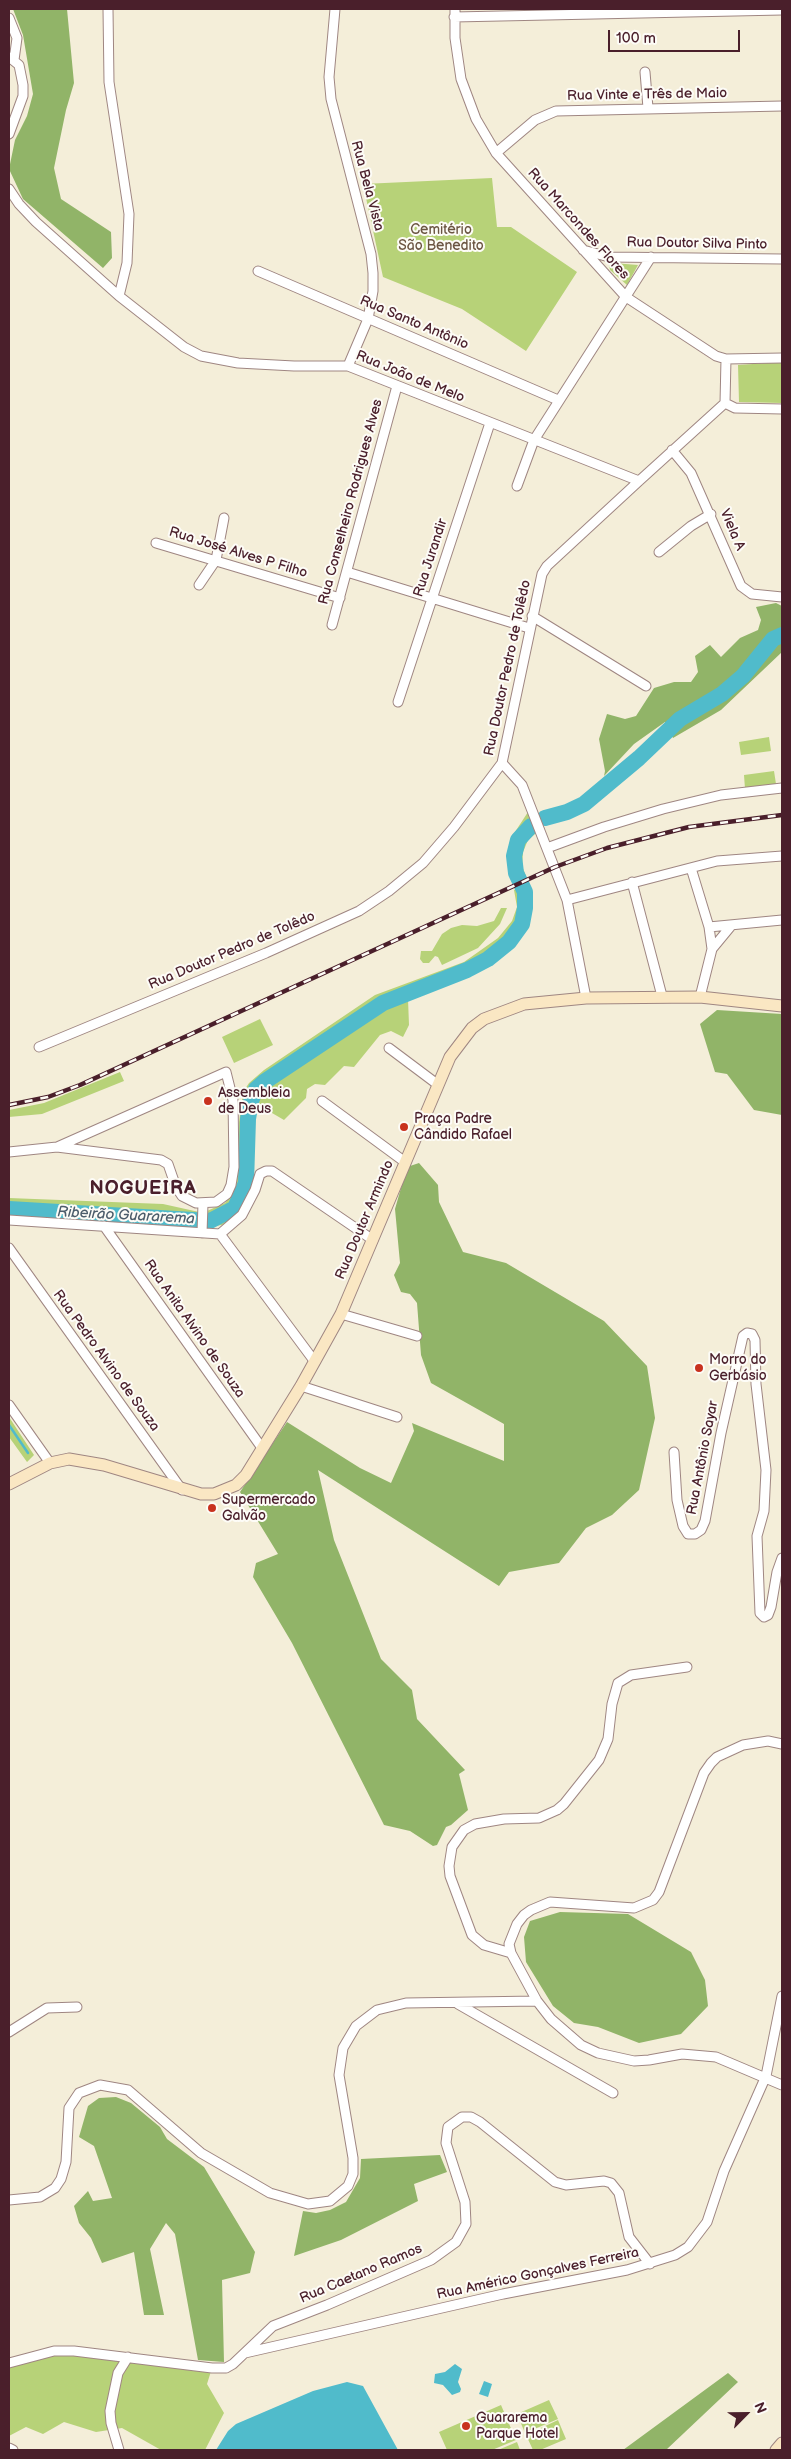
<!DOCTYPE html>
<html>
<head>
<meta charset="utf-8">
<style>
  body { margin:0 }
  #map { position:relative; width:791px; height:2459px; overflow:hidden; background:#f4eed9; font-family:"Balsamiq Sans",sans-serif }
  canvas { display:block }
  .frame { position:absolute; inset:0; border:10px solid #4a1f2b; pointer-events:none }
  .north { position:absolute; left:721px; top:2389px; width:50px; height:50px; -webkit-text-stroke:4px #fdfcf7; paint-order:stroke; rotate:67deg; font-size:14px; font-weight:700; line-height:20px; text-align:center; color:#4a1f2b }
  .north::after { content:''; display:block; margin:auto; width:18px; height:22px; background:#4a1f2b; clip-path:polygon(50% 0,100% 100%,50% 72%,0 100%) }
  .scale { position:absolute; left:608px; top:30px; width:132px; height:22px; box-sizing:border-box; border:2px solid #4a1f2b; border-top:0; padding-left:6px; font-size:15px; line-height:18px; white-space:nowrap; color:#4a1f2b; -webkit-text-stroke:4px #fdfcf7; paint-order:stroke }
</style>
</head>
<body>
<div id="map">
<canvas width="791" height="2459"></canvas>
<div class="frame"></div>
<div class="north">N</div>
<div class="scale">100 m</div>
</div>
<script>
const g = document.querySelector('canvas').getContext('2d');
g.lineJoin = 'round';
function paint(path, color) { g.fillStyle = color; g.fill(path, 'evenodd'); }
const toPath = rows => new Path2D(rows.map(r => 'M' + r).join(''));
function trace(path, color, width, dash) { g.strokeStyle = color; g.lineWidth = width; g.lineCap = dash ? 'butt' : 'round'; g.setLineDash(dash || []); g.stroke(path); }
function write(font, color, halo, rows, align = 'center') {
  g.font = font + ' "Balsamiq Sans",sans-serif'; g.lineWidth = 4; g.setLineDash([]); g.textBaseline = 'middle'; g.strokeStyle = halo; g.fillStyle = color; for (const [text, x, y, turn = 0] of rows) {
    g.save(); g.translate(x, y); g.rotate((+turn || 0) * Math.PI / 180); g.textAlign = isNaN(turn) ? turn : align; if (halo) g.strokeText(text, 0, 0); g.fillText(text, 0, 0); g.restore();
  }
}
const green = toPath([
  [492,178,497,227,511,227,577,272,526,351,462,309,383,277,363,184],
  [613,263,638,265,627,285,610,270,609,265],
  [782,362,782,403,739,402,738,365],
  [769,737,771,751,741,755,739,742],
  [774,771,776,784,745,789,744,775],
  [528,812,535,834,528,840,523,852,522,866,526,876,512,883,508,849,513,835],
  [528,883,530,903,525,928,517,938,504,953,471,976,408,999,409,1025,403,1037,391,1031,380,1035,354,1067,344,1066,325,1085,315,1084,307,1089,306,1098,284,1120,260,1106,258,1101,254,1124,253,1185,240,1211,232,1219,222,1225,207,1227,207,1211,225,1203,234,1191,239,1169,239,1122,243,1092,249,1083,264,1070,375,995,464,962,498,938,512,921,517,907,514,890],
  [501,908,507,908,500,924,478,948,442,965,438,957,435,956,429,963,423,963,420,959,421,951,432,951,442,934,451,928,462,925,477,926,494,921],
  [260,1019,273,1045,234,1063,222,1037],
  [120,1072,124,1081,42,1114,9,1117,9,1110,44,1103],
  [9,1198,163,1204,199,1212,199,1227,9,1215],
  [9,1417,34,1455,27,1462,9,1437],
  [54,2351,212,2368,207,2384,224,2413,205,2450,161,2450,122,2428,96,2432,64,2422,43,2434,26,2427,9,2436,9,2363],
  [549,2400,558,2419,525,2433,517,2414],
  [501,2405,516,2440,492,2450,447,2450,439,2432],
  [558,2420,566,2439,540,2450,533,2450,526,2435],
  [517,2442,520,2450,498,2450]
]);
const forest = toPath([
  [13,9,67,9,74,83,66,110,54,168,61,199,111,232,112,258,103,268,23,199,9,169,15,140,27,116,33,94,23,35],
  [776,603,782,606,782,652,721,710,673,738,665,722,634,744,604,776,605,771,599,739,607,714,625,719,636,716,654,688,674,682,691,682,698,672,695,656,710,645,721,657,740,638,758,630,761,620,756,607],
  [717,1010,782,1014,782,1115,754,1110,727,1074,715,1072,700,1024],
  [419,1163,438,1185,439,1202,463,1252,506,1263,604,1321,647,1366,655,1418,639,1490,612,1515,586,1528,559,1563,509,1572,499,1586,318,1470,334,1540,381,1659,412,1690,417,1719,465,1770,459,1774,468,1810,451,1825,446,1827,437,1845,433,1846,410,1831,384,1825,292,1643,253,1577,256,1563,278,1554,240,1492,287,1422,360,1468,391,1483,414,1431,412,1423,504,1461,504,1424,431,1383,421,1355,417,1303,410,1294,401,1292,394,1275,400,1263,395,1209,407,1167],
  [560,1912,628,1914,691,1952,705,1980,708,2006,681,2034,639,2043,598,2027,574,2023,553,2006,526,1962,524,1937,530,1921],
  [116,2097,131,2103,160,2127,167,2139,204,2167,255,2252,250,2273,222,2280,224,2362,198,2360,175,2234,166,2223,150,2249,164,2315,144,2315,134,2252,102,2263,91,2238,79,2223,74,2206,88,2191,93,2201,112,2198,94,2146,79,2137,88,2106,99,2098],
  [440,2155,447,2172,414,2184,418,2201,341,2240,294,2256,303,2211,316,2213,330,2210,346,2202,360,2178,361,2159],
  [728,2373,738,2382,666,2450,623,2450]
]);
const water = toPath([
  [455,2364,462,2369,458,2382,461,2389,460,2392,452,2395,443,2385,434,2383,435,2374,445,2372],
  [484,2381,492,2384,488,2397,479,2394],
  [347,2382,363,2386,398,2450,216,2450,228,2431,236,2424,313,2391]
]);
const stream = toPath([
  [9,1425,28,1453]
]);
const river = toPath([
  [545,818,567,812,584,804,639,758,680,719,722,694,743,676,773,639,782,635],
  [9,1209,210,1221,235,1208,246,1183,248,1119,251,1101,256,1089,264,1082,383,1003,467,970,488,959,509,942,522,924,525,908,525,892,516,873,514,856,518,840,531,826]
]);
const street = toPath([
  [108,9,109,82,129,214,127,263,119,296],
  [335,9,329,77,331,99,371,254,373,273,373,291,368,319,348,366],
  [455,9,455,38,461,79,476,119,496,153,626,297,716,356,726,359,782,358],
  [454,17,782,10],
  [9,18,17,38,14,60],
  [9,57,19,65,23,85,23,96,9,134],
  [645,72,648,108],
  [496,153,535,120,556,111,782,106],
  [9,189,19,204,36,222,119,296,184,347,201,356,238,363,294,366,348,366,639,481],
  [583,250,609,257,782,259],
  [258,271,558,400],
  [725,403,735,408,782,409],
  [725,403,726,359],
  [672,450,691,473,741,586,752,594,782,597],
  [517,486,534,440,651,257],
  [156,543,340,598],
  [659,552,691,526,711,514],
  [347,572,529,628],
  [199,585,216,560,224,518],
  [532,616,646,686],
  [332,625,397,386],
  [398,702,490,423],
  [502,763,522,785,567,900,586,998],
  [547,848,604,827,663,809,721,795,782,788],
  [691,868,709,927,712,949],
  [632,882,662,996],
  [567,900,717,861,782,856],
  [709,927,782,920],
  [700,997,712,949,731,926],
  [39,1047,266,953,359,911,389,891,423,863,454,827,502,763,542,574,547,566,639,481,725,403],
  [389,1048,437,1084],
  [322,1101,405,1162],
  [9,1152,57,1147,226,1072,233,1100,234,1167,231,1185,227,1194,216,1202,196,1203,182,1196,176,1187,168,1164,161,1160,57,1147],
  [9,1220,220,1234,242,1215,255,1190,260,1174,266,1171,272,1171,373,1240],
  [104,1226,262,1448],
  [202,1233,203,1204],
  [220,1234,315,1362],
  [9,1248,182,1490],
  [341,1314,417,1336],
  [301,1386,397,1417],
  [9,1405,50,1463],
  [674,1452,677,1500,683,1526,688,1534,695,1534,701,1530,705,1521,721,1433,743,1336,747,1333,752,1334,755,1340,756,1384,766,1470,764,1511,757,1536,760,1613,764,1617,768,1615,771,1607,777,1572,782,1558],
  [782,1744,768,1741,743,1745,717,1757,711,1763,704,1773,659,1892,653,1900,634,1908,550,1902,531,1910,524,1915,517,1924,509,1944,511,1953,537,2001,551,2019,581,2045,598,2053,634,2061,649,2060,682,2054,716,2057,782,2085],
  [511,1953,484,1945,472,1935,450,1876,449,1866,452,1847,464,1830,475,1824,504,1819,539,1818,557,1810,564,1804,599,1760,608,1739,612,1704,618,1683,631,1675,687,1667],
  [458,2004,613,2093],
  [9,2032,47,2008,77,2007],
  [9,2200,40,2197,55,2188,61,2179,66,2162,69,2108,79,2093,100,2085,128,2090,201,2153,270,2193,308,2204,330,2201,348,2186,353,2174,353,2158,339,2075,343,2048,356,2026,377,2010,406,2003,537,2001],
  [245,2353,503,2294,627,2270,675,2255,688,2247,707,2222,724,2171,766,2076,782,1996],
  [9,2363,54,2351,74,2351,212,2368,226,2368,233,2364,273,2326,327,2305,431,2260,456,2242,466,2224,465,2202,446,2143,448,2127,462,2117,471,2117,480,2122,555,2182,566,2185,604,2181,611,2183,619,2193,629,2237,650,2264],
  [9,2448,13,2450],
  [119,2450,111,2423,110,2411,118,2373,128,2357]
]);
const secondary = toPath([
  [9,1484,50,1463,69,1459,104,1465,201,1494,214,1494,236,1485,246,1475,301,1386,341,1314,450,1057,472,1028,484,1019,524,1004,586,998,700,997,782,1006],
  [776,2450,782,2443]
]);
const rail = toPath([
  [9,1105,48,1097,80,1085,555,867,607,848,689,827,782,815]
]);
const markers = [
  [208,1101,5,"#c8321e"],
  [404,1127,5,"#c8321e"],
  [699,1368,5,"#c8321e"],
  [212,1508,5,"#c8321e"],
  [466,2426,5,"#c8321e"]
];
const streetNames = [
  ["Rua Vinte e Três de Maio",647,95,-1],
  ["Rua Bela Vista",367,186,75],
  ["Rua Marcondes Flores",578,224,48],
  ["Rua Doutor Silva Pinto",697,244,1],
  ["Rua Santo Antônio",414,323,23],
  ["Rua João de Melo",410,377,22],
  ["Rua Conselheiro Rodrigues Alves",351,502,-75],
  ["Viela A",732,530,67],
  ["Rua José Alves P Filho",238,553,17],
  ["Rua Jurandir",431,558,-72],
  ["Rua Doutor Pedro de Tolêdo",508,668,-78],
  ["Rua Doutor Pedro de Tolêdo",232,951,-23],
  ["Rua Doutor Armindo",365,1220,-67],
  ["Rua Anita Alvino de Souza",194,1329,55],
  ["Rua Pedro Alvino de Souza",106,1361,54],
  ["Rua Antônio Sayar",703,1458,-79],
  ["Rua Caetano Ramos",361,2274,-23],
  ["Rua Américo Gonçalves Ferreira",538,2274,-12]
];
const parkNames = [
  ["Cemitério",441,230],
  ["São Benedito",441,246]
];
const poiNames = [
  ["Assembleia",218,1093],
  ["de Deus",218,1109],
  ["Praça Padre",414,1119],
  ["Cândido Rafael",414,1135],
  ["Morro do",709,1360],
  ["Gerbásio",709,1376],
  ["Supermercado",222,1500],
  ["Galvão",222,1516],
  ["Guararema",476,2418],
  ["Parque Hotel",476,2434]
];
const waterNames = [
  ["Ribeirão Guararema",126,1216,3]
];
const districtNames = [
  ["NOGUEIRA",143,1189]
];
paint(green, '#b7d278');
paint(forest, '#91b468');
paint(water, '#50bbcb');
trace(stream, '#50bbcb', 2.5);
trace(river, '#50bbcb', 16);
trace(street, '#9f8682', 11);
trace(secondary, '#9f8682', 13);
trace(street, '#fff', 9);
trace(secondary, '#fae7c3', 11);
trace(rail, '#4a1f2b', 4.5);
trace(rail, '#fdfcf7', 2.5, [8]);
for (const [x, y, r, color] of markers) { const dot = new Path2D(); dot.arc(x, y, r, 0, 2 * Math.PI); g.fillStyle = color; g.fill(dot); trace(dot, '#fdfcf7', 2); }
write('14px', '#4a1f2b', '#fdfcf7', streetNames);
write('14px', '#6b5542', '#fdfcf7', parkNames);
write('14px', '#4a1f2b', '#fdfcf7', poiNames, 'left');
write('italic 15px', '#4c5d6b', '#fdfcf7', waterNames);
g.letterSpacing = '1px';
write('bold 19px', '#4a1f2b', '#fdfcf7', districtNames);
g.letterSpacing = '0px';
</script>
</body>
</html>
